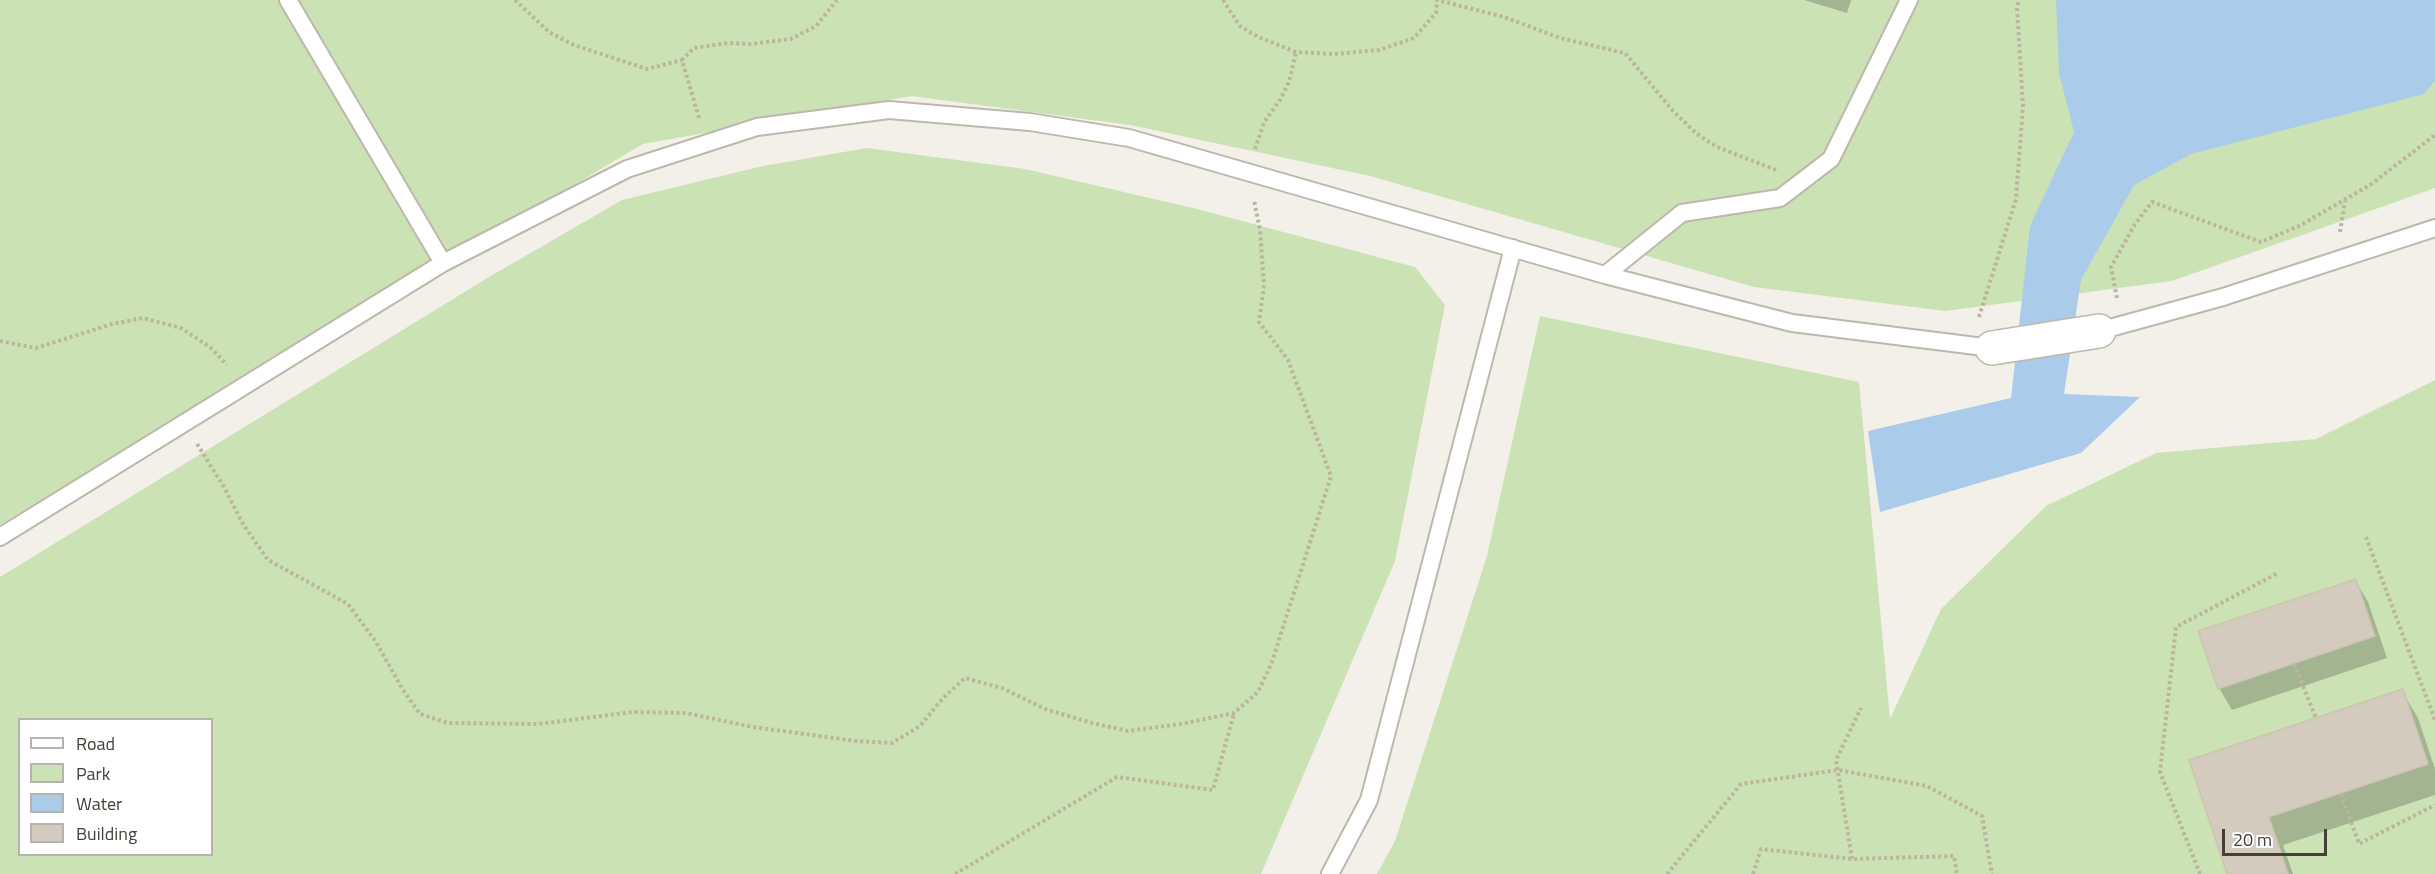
<!DOCTYPE html>
<html>
<head>
<meta charset="utf-8">
<style>
  body { margin:0 }
  #map { position:relative; width:2435px; height:874px; overflow:hidden; background:#f2f0e8; font-family:"Titillium Web",sans-serif }
  canvas { display:block }
  .legend { position:absolute; left:18px; top:718px; width:195px; height:138px; box-sizing:border-box; background:#fff; border:2px solid #b5b3af; margin:0; padding:8px 10px; list-style:none; font-size:18px; color:#454037 }
  .legend li { display:flex; align-items:center; gap:12px; height:30px }
  .legend b { width:30px; border:2px solid #b5b3af }
  .scale { position:absolute; left:2222px; top:829px; width:105px; height:27px; box-sizing:border-box; border:3px solid #454037; border-top:0; padding-left:8px; font-size:18px; line-height:21px; white-space:nowrap; color:#454037; -webkit-text-stroke:4px #fff; paint-order:stroke }
</style>
</head>
<body>
<div id="map">
<canvas width="2435" height="874"></canvas>
<ul class="legend">
<li><b style="height:8px;background:#fff"></b>Road</li>
<li><b style="height:16px;background:#cbe2b5"></b>Park</li>
<li><b style="height:16px;background:#aacbe9"></b>Water</li>
<li><b style="height:16px;background:#d3ccbe"></b>Building</li>
</ul>
<div class="scale">20 m</div>
</div>
<script>
const g = document.querySelector('canvas').getContext('2d');
g.lineJoin = 'round';
function paint(path, color) { g.fillStyle = color; g.fill(path, 'evenodd'); }
const toPath = rows => new Path2D(rows.map(r => 'M' + r).join(''));
function trace(path, color, width, dash) { g.strokeStyle = color; g.lineWidth = width; g.lineCap = dash ? 'butt' : 'round'; g.setLineDash(dash || []); g.stroke(path); }
const green = toPath([
  [0,0,2435,0,2435,188,2172,281,1945,311,1754,287,1370,176,1130,125,911,96,643,144,0,525],
  [867,148,1025,169,1197,209,1415,267,1445,305,1395,561,1261,874,0,874,0,577,489,277,622,200,763,166],
  [20,720,212,720,212,854,20,854],
  [1540,316,1859,382,1890,719,1941,609,2046,506,2156,453,2316,439,2435,380,2435,874,1377,874,1395,841,1487,556]
]);
const water = toPath([
  [2056,0,2435,0,2435,81,2424,94,2191,154,2134,185,2081,280,2064,394,2140,397,2081,453,1880,512,1868,431,2011,398,2030,226,2074,132,2059,73]
]);
const shadow = toPath([
  [1804,0,1851,0,1847,13],
  [2355,580,2368,602,2387,658,2232,710,2219,688],
  [2402,691,2418,718,2435,769,2435,795,2283,845,2293,874,2229,874,2191,761]
]);
const building = toPath([
  [2356,579,2375,636,2218,689,2198,631,2356,579],
  [2403,689,2428,764,2269,817,2288,874,2227,874,2189,760,2403,689]
]);
const path = toPath([
  [515,0,549,32,574,45,647,69,682,60],
  [1223,0,1240,26,1258,37,1296,52,1335,54,1379,50,1414,38,1436,13,1437,0,1504,17,1560,38,1625,53,1673,111,1697,134,1717,147,1776,170],
  [699,118,682,60,694,48,728,43,751,44,791,39,816,26,837,0],
  [1255,149,1264,122,1280,100,1289,82,1296,52],
  [2340,232,2345,201],
  [2117,298,2111,267,2135,224,2152,202,2261,242,2299,226,2370,185,2435,135],
  [1979,317,2016,199,2023,106,2017,7,2019,0],
  [0,341,36,348,112,324,143,318,181,328,211,348,227,365],
  [197,444,224,487,243,524,268,560,348,604,376,642,403,690,420,714,448,723,538,724,633,712,686,713,753,727,856,741,892,743,920,726,943,698,965,678,1002,688,1045,709,1092,723,1128,731,1181,724,1234,713,1258,692,1272,662,1331,476,1288,360,1259,322,1264,285,1260,230,1254,200],
  [2366,537,2435,720],
  [2294,664,2316,718],
  [2341,794,2359,844,2435,805],
  [1852,859,1836,760,1861,708],
  [955,874,1117,777,1213,790,1234,713],
  [1667,874,1741,784,1838,770,1927,786,1982,816,1992,874],
  [1753,874,1761,849,1852,859,1954,856,1957,874],
  [2200,874,2160,772,2176,627,2278,573]
]);
const lane = toPath([
  [288,0,443,263],
  [1605,275,1682,213,1780,198,1831,159,1909,0],
  [2099,331,2223,297,2435,228],
  [0,537,443,263,627,169,757,127,889,110,1030,122,1129,138,1605,275,1792,323,1992,348],
  [1330,874,1369,800,1513,248]
]);
const street = toPath([
  [1992,348,2099,331]
]);
paint(green, '#cbe2b5');
paint(water, '#aacbe9');
paint(shadow, '#0003');
paint(building, '#d3ccbe');
trace(building, '#cdc4b2', 1.5);
trace(lane, '#bdb8ab', 20);
trace(street, '#bdb8ab', 36);
trace(path, '#bdb49e', 4, [3, 3]);
trace(lane, '#fff', 16);
trace(street, '#fff', 33);
</script>
</body>
</html>
